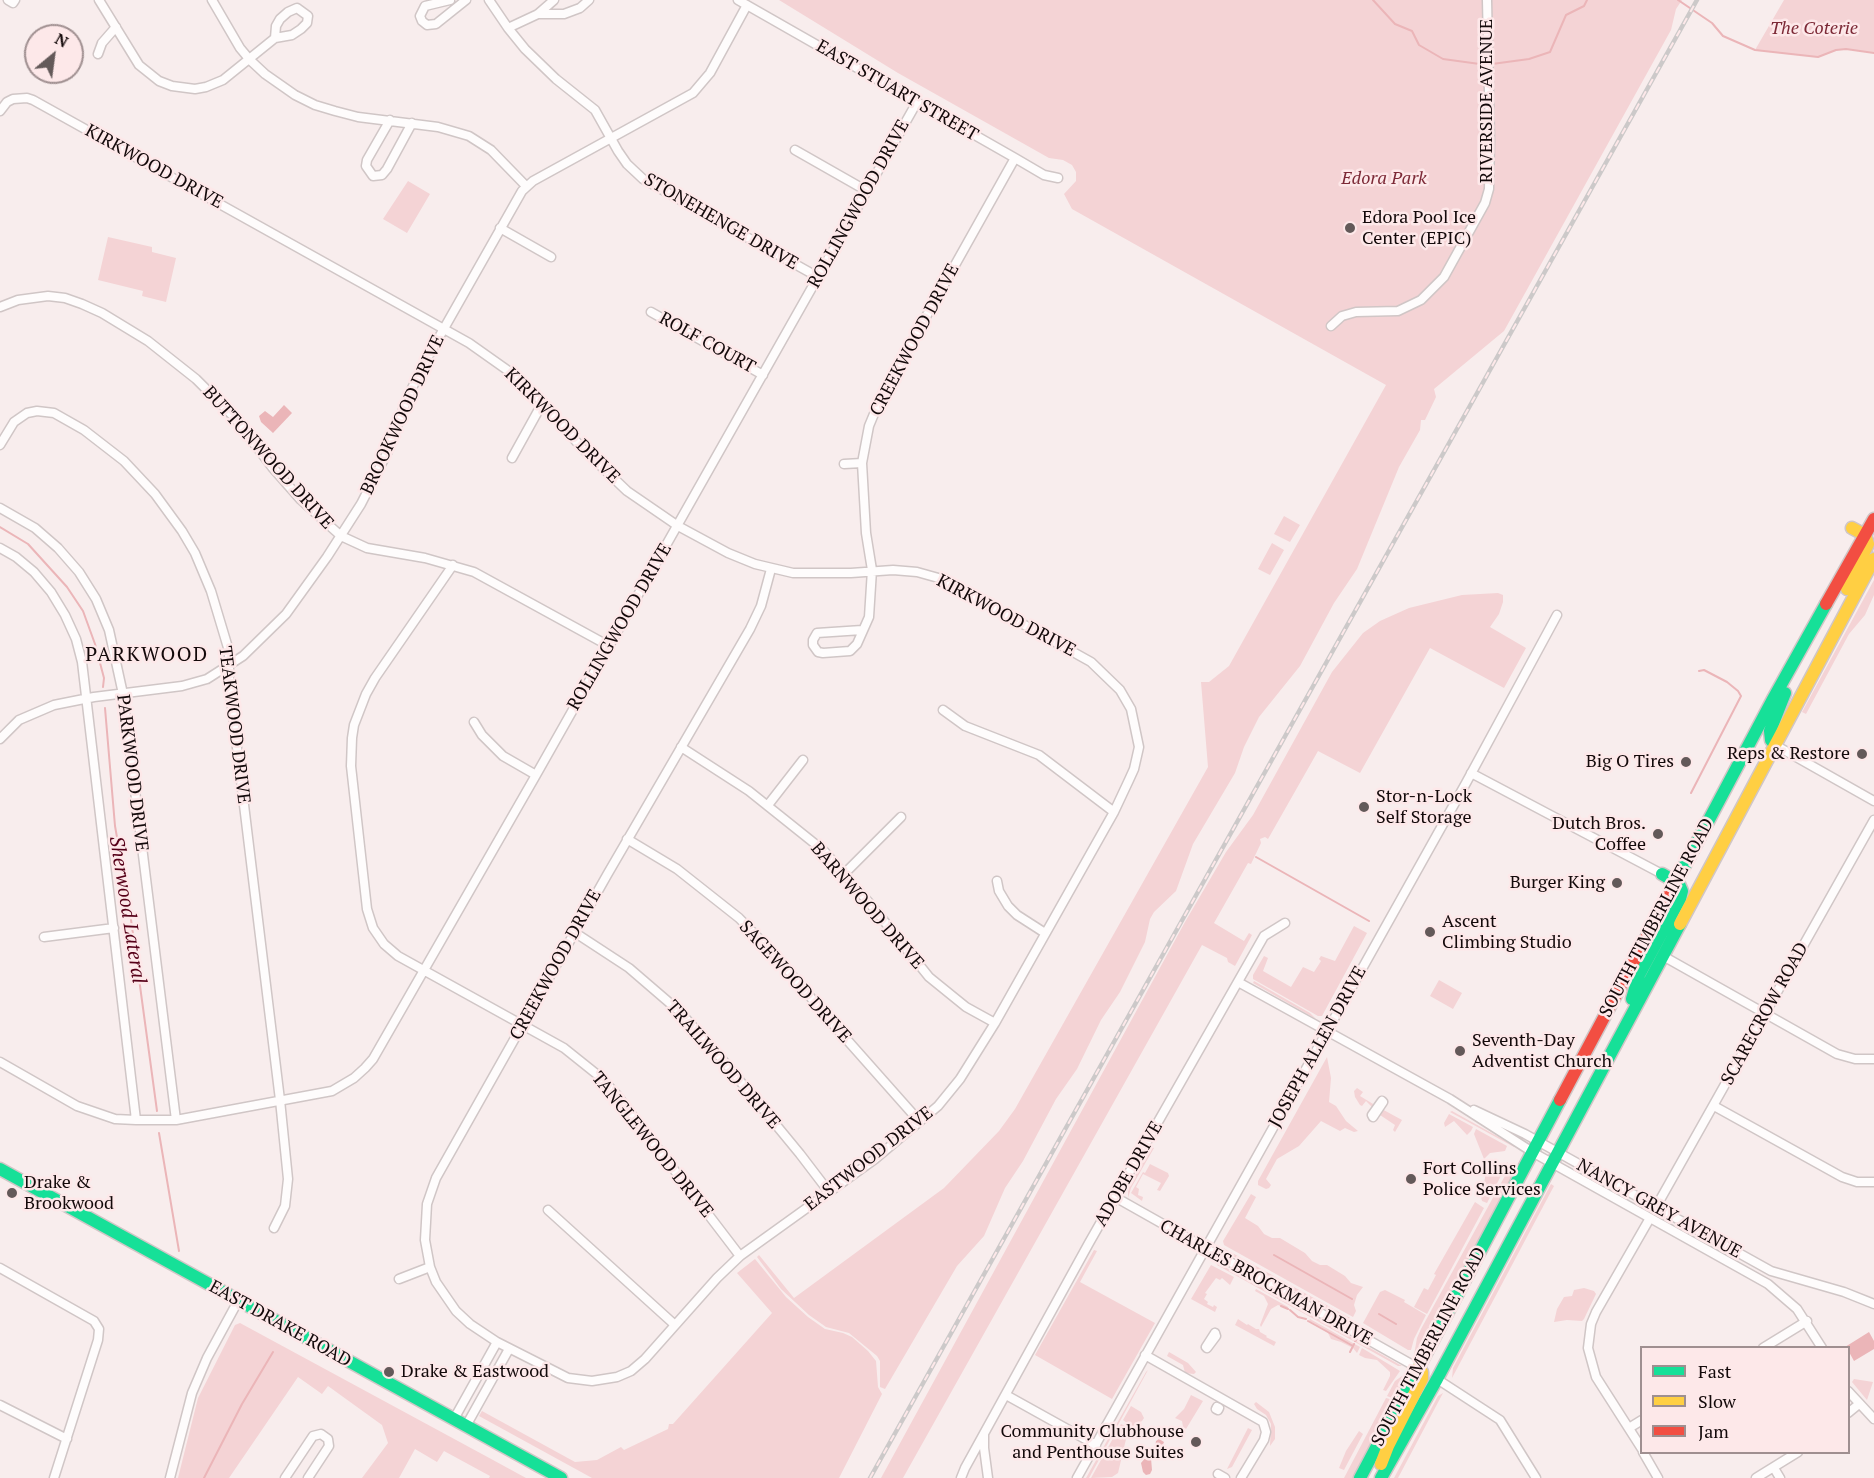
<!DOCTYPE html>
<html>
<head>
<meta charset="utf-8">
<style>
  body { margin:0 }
  #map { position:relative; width:1874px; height:1478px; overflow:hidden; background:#f8eded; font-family:"PT Serif",serif }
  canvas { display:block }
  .legend { position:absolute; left:1640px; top:1346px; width:210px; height:108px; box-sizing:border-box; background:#fde8e9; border:2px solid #9f8f90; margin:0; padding:8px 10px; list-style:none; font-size:18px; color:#13090a }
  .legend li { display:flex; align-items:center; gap:12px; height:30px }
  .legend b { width:30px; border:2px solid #9f8f90 }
  .north { position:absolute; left:24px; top:24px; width:60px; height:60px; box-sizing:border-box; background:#fde8e9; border:2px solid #9f8f90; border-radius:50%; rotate:29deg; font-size:16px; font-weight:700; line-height:24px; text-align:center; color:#13090a }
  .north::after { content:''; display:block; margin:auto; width:21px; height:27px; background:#635959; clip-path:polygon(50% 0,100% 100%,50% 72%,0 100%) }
</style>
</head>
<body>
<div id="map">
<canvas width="1874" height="1478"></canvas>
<ul class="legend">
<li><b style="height:8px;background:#16e098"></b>Fast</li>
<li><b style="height:8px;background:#ffcf43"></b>Slow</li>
<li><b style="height:8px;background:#f24e42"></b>Jam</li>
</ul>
<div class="north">N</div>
</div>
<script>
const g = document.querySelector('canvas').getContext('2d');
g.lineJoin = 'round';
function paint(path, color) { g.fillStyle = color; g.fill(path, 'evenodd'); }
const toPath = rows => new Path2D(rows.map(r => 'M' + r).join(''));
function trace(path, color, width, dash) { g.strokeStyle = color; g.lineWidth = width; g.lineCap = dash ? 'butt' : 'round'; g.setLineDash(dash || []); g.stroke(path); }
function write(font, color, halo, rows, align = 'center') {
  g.font = font + ' "PT Serif",serif'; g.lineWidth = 5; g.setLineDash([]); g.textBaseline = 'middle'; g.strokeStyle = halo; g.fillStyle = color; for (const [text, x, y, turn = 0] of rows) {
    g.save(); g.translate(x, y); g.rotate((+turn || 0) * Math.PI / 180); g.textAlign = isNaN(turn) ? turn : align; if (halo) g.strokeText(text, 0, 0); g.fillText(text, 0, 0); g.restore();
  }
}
const green = toPath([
  [779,0,1682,0,1676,9,1671,30,1504,331,1434,389,1436,397,1425,420,1421,420,1420,430,1399,467,1357,569,1334,603,1300,666,1259,717,1244,747,1235,773,1193,844,1176,891,1154,912,1150,919,1145,942,1120,992,1101,1020,1077,1069,1056,1099,1023,1161,1005,1188,984,1236,957,1266,885,1389,880,1387,880,1361,877,1356,849,1333,826,1327,809,1315,781,1289,757,1257,759,1255,794,1298,944,1188,999,1131,1015,1109,1208,767,1201,682,1209,682,1229,666,1386,385,1072,209,1064,194,1076,181,1076,172,1072,165,1063,160,1049,158,898,73],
  [1784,0,1874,0,1874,53,1846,49,1836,50,1818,57,1755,50],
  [408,181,430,194,407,233,383,219],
  [108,237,152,247,152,252,176,258,166,302,142,296,143,291,98,280],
  [1284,516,1300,525,1290,542,1274,534],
  [1272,543,1284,550,1270,575,1258,569],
  [1874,580,1874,595,1865,615,1849,634,1806,714,1802,712],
  [1498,593,1503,595,1503,602,1499,614,1490,627,1526,648,1504,688,1430,648,1360,773,1318,751,1268,839,1265,837,1260,839,1261,843,1251,864,1248,863,1214,923,1244,941,1249,933,1252,935,1235,966,1228,962,1227,958,1202,945,903,1478,881,1478,1185,922,1226,852,1253,815,1332,672,1363,633,1380,621,1409,608,1462,595],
  [1354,926,1367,933,1322,1016,1318,1016,1253,979,1253,975,1264,956,1268,958,1263,971,1291,987,1303,967,1314,972,1321,961,1319,959,1321,956,1335,961],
  [1439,980,1462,993,1453,1009,1430,996],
  [1254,981,1310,1013,1316,1019,1253,983],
  [1327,1057,1331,1078,1329,1102,1336,1106,1346,1121,1358,1131,1354,1132,1345,1128,1340,1131,1321,1121,1299,1146,1277,1159,1266,1179,1271,1185,1269,1188,1266,1189,1258,1185,1258,1181],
  [1357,1088,1363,1092,1360,1096,1378,1107,1376,1111,1366,1101,1362,1106,1360,1105,1355,1097,1354,1091],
  [1380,1108,1402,1120,1395,1132,1393,1130,1395,1125,1380,1115],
  [1452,1111,1515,1146,1514,1147,1450,1112],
  [1449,1114,1473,1127,1471,1131,1467,1135,1454,1121,1445,1127,1444,1123],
  [1476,1129,1507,1146,1505,1151,1490,1153,1484,1159,1474,1134],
  [1151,1147,1154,1148,1131,1188,1128,1198,1128,1188],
  [1508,1162,1487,1203,1482,1201,1481,1197,1485,1178,1485,1165,1495,1169],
  [1512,1163,1518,1167,1419,1353,1414,1355,1417,1338,1421,1329],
  [1150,1164,1168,1173,1169,1176,1160,1191,1157,1190,1161,1183,1143,1174,1136,1187,1139,1189,1138,1195,1143,1197,1142,1201,1131,1193,1143,1172,1145,1173],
  [1551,1184,1554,1186,1452,1378,1453,1368],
  [1251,1194,1256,1197,1245,1218,1258,1226,1264,1234,1272,1238,1280,1238,1305,1253,1312,1261,1320,1265,1327,1265,1345,1276,1351,1283,1363,1287,1357,1295,1354,1305,1356,1311,1353,1317,1224,1245,1223,1241],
  [1475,1202,1484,1208,1427,1314,1414,1307,1424,1288,1428,1290,1436,1275,1434,1274],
  [1224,1248,1225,1249,1350,1318,1344,1319,1222,1250],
  [1094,1250,1097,1251,1080,1282,1155,1323,1112,1399,1035,1355],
  [755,1259,786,1297,808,1317,825,1329,843,1333,852,1337,868,1351,876,1361,878,1387,882,1394,839,1478,592,1478,479,1416,482,1411,575,1462,597,1460,621,1447,624,1450,668,1429,669,1424,673,1424,772,1313,737,1273],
  [1216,1262,1356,1340,1402,1366,1398,1366,1217,1265],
  [1211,1265,1234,1277,1230,1285,1222,1278,1220,1280,1216,1278,1205,1293,1207,1294,1204,1299,1208,1302,1207,1304,1213,1307,1214,1305,1217,1307,1215,1312,1191,1299],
  [1584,1288,1594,1291,1596,1294,1584,1319,1582,1321,1567,1320,1554,1322,1557,1309,1564,1297,1572,1296,1574,1290],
  [1256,1289,1288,1307,1288,1309,1278,1305,1271,1309,1261,1327,1260,1325,1268,1304,1264,1296,1255,1291],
  [1385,1290,1405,1300,1404,1302,1426,1315,1414,1339,1411,1350,1408,1350,1363,1323,1380,1292],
  [1238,1319,1247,1325,1248,1324,1256,1329,1259,1329,1260,1332,1267,1336,1266,1337,1276,1342,1274,1346,1235,1325],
  [1310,1319,1360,1347,1357,1353,1353,1348,1341,1342,1331,1339,1327,1331,1309,1321],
  [240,1323,493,1460,526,1478,489,1478,490,1476,444,1451,437,1462,415,1449,399,1478,362,1478,388,1443,382,1425,328,1386,322,1394,298,1377,229,1478,178,1478,198,1398,235,1325],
  [1362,1348,1400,1371,1386,1391,1383,1390,1390,1376,1390,1372,1377,1360,1365,1358,1359,1355],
  [1169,1352,1188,1363,1196,1372,1194,1374,1185,1373,1183,1365,1167,1356],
  [1148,1370,1089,1478,1086,1478,1146,1372],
  [1402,1376,1404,1381,1394,1399,1387,1396,1395,1381],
  [1854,1379,1873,1382,1867,1400,1852,1382],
  [1443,1393,1398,1478,1394,1478,1438,1396],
  [1191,1395,1203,1401,1186,1429,1183,1427,1182,1421,1175,1418,1184,1409],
  [1386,1398,1390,1399,1387,1405,1390,1407,1353,1478,1344,1478],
  [1256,1402,1269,1412,1275,1427,1275,1439,1270,1446,1271,1424,1266,1415,1257,1409,1254,1404],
  [1131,1406,1141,1412,1144,1418,1142,1421,1133,1426,1127,1435,1118,1473,1112,1477,1091,1478,1121,1424,1125,1426,1127,1423,1123,1420],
  [1248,1428,1252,1430,1232,1467,1227,1469],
  [1359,1431,1363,1434,1344,1470,1339,1468,1346,1451]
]);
const water = toPath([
  [284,405,292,413,273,433,261,422,259,416,265,411,273,417],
  [1869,1332,1874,1341,1874,1349,1854,1361,1849,1352,1848,1348,1845,1347],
  [1159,1439,1164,1442,1160,1451,1151,1458,1152,1470,1150,1474,1146,1475,1143,1472,1141,1463,1147,1456,1149,1449,1155,1448,1156,1441]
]);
const stream = toPath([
  [1373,0,1395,24,1412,31,1419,45,1443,59,1487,65],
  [1678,0,1712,23,1723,36,1755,50,1818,57,1836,50,1846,49,1874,53],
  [1492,64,1529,59,1550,52,1566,15,1584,6,1587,0],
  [0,527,28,544,67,587,83,611,95,644,104,678,103,687],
  [105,708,115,826,129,905,157,1111],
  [1691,793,1741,696,1738,691,1727,682,1704,670,1699,671],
  [1256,857,1369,921],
  [159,1133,179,1251],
  [1274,1255,1352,1299],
  [1281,1306,1288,1309],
  [1290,1310,1298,1317,1306,1319],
  [1379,1314,1396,1324],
  [1308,1321,1353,1346],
  [1355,1341,1356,1340],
  [1350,1352,1354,1344],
  [204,1478,242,1404,273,1352]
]);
const street = toPath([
  [8,0,13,3,15,0],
  [99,0,139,65,159,81,172,86,195,89,206,87,223,80,275,38,292,35,301,29,307,23,308,16,297,8,288,12,280,19,276,26,275,38],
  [212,0,240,48,250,60,265,74,295,95,315,105,335,111,358,117,438,127,469,136,491,150,526,186],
  [450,0,425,6,420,16,422,21,427,25,436,24,466,0],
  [489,0,508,28,525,49,556,79,595,110,618,151,627,164,643,179,818,277],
  [738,0,1015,158,1044,175,1058,178],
  [538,14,564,14,580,8,589,0],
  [508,28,538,14,554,0],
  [98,54,102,43,116,27],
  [0,111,7,102,13,99,27,98,33,100,469,343,510,372,534,393,581,447,627,491,678,526,728,553,755,564,793,573,851,573,893,570,917,572,942,579,1091,662,1120,690,1131,709,1139,747,1134,769,1129,780,1114,812,995,1023,960,1079,938,1106,875,1159,740,1256,717,1278,645,1359,631,1371,617,1377,592,1381,568,1378,497,1342,470,1324,456,1311,436,1282,430,1267,425,1240,427,1204,436,1178,607,875,750,629,761,606,771,569],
  [390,120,367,160,366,166,373,176,382,175,387,169,412,123],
  [795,150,867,191],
  [500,228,551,257],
  [0,307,18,300,48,296,65,298,82,304,102,313,148,341,196,379,233,416,272,467,301,500,341,536,367,548,425,558,474,572,609,646],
  [651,312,763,375],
  [1331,326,1342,316,1356,312,1398,311,1421,300,1444,277,1485,203,1489,189,1490,140,1487,0],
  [0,445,14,422,27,413,37,411,54,413,84,430,124,461,155,494,182,531,195,553,211,591,229,651,229,682,280,1100,288,1179,285,1206,274,1228],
  [512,458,543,402],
  [844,464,862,463],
  [0,508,35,528,58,548,79,572,96,599,109,630,123,694,176,1120],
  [0,548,16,557,34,572,51,592,65,615,76,639,82,662,136,1120],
  [453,565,375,678,366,694,354,725,352,738,351,766,367,909,373,928,384,944,398,956,564,1048,599,1076,617,1095,740,1256],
  [862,630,817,633,813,640,813,645,818,652,823,653,850,651,857,644,869,617,872,570,866,533,862,463,869,426,881,397,1015,158],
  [943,710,965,726,1039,755,1114,812],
  [474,722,482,735,503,756,536,775],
  [0,739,19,720,54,705,94,697,182,686,207,679,243,656,286,614,327,557,361,504,387,453,407,399,421,369,522,191,533,181,693,93,710,73,747,5],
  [1775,745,1874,801],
  [681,747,749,791,824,851,872,906,929,977,966,1007,995,1023],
  [1471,773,1662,874],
  [768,805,803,760],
  [627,839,677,869,739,918,776,956,833,1024,919,1121],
  [844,874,901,817],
  [997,881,999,891,1008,906,1017,915,1045,933],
  [574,932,629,968,679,1011,721,1058,800,1154,829,1192],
  [44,937,114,928],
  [1663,956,1837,1054,1855,1059,1874,1059],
  [1238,982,1450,1099,1534,1153,1768,1284,1797,1309,1822,1348],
  [0,1062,77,1106,115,1119,136,1120,176,1120,332,1091,354,1078,365,1068,373,1059,536,775,917,102],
  [1382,1101,1383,1102,1373,1117,1372,1115,1382,1101],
  [1714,1106,1842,1177,1857,1182,1874,1182],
  [1474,1110,1525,1134,1771,1271,1844,1292,1874,1304],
  [1115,1197,1418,1368],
  [1656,1207,1874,820],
  [548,1210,675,1325],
  [0,1268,94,1321,99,1329,98,1340,54,1478],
  [399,1279,430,1267],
  [1215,1333,1216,1336,1207,1348,1206,1347,1215,1333],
  [1763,1348,1807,1321],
  [1145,1355,1263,1422,1266,1432,1264,1440,1241,1478],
  [1437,1379,1500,1420,1536,1478],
  [1848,1391,1874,1419],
  [1006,1395,1096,1445],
  [0,1405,67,1439],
  [1217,1407,1219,1408,1218,1410,1216,1409,1217,1407],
  [1848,1413,1859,1404],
  [454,1419,497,1342],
  [466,1426,509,1349],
  [1629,1428,1642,1420],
  [984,1435,984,1448,988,1478],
  [1642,1449,1596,1377,1588,1348,1591,1324,1596,1312,1650,1218],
  [1643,1452,1658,1478],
  [1774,1468,1780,1478],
  [1218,1474,1225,1478],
  [170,1478,192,1393,207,1358,238,1301],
  [285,1478,313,1436,321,1434,328,1439,329,1446,308,1478],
  [961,1478,965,1468,1089,1243,1264,936,1285,923],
  [1077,1478,1466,783,1557,615],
  [1756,1478,1798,1452]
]);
const fast = toPath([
  [1775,745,1771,740,1770,731,1785,693],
  [1676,882,1773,699,1826,604],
  [1632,999,1639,975,1680,899,1682,891,1679,884,1662,874],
  [0,1169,561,1478],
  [1360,1478,1560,1100],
  [1381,1478,1437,1379,1680,924]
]);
const slow = toPath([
  [1847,589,1868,544,1865,535,1852,528],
  [1680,924,1874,559],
  [1381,1464,1388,1446,1422,1379,1422,1372,1418,1368]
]);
const jam = toPath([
  [1826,604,1874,519],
  [1560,1100,1676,882]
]);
const rail = toPath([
  [870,1478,1697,0]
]);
const markers = [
  [1350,228,6,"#635959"],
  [1862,754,6,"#635959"],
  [1686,762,6,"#635959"],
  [1364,807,6,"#635959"],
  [1658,834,6,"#635959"],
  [1617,883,6,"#635959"],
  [1430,932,6,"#635959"],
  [1460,1051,6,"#635959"],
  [1411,1179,6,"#635959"],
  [12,1193,6,"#635959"],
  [389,1372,6,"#635959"],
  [1196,1442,6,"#635959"]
];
const parkNames = [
  ["The Coterie",1814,29],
  ["Edora Park",1384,179]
];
const streetNames = [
  ["EAST STUART STREET",897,91,30],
  ["RIVERSIDE AVENUE",1487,101,-90],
  ["KIRKWOOD DRIVE",154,167,29],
  ["ROLLINGWOOD DRIVE",859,204,-61],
  ["STONEHENGE DRIVE",721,222,30],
  ["CREEKWOOD DRIVE",915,340,-62],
  ["ROLF COURT",707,343,29],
  ["BROOKWOOD DRIVE",403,415,-65],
  ["KIRKWOOD DRIVE",562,426,45],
  ["BUTTONWOOD DRIVE",268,458,48],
  ["KIRKWOOD DRIVE",1006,616,28],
  ["ROLLINGWOOD DRIVE",620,627,-60],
  ["TEAKWOOD DRIVE",234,725,83],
  ["PARKWOOD DRIVE",132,773,83],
  ["BARNWOOD DRIVE",867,906,49],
  ["SOUTH TIMBERLINE ROAD",1657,918,-62],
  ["CREEKWOOD DRIVE",556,965,-61],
  ["SAGEWOOD DRIVE",795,982,48],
  ["SCARECROW ROAD",1765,1014,-61],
  ["JOSEPH ALLEN DRIVE",1318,1047,-61],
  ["TRAILWOOD DRIVE",723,1065,49],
  ["TANGLEWOOD DRIVE",652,1145,51],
  ["EASTWOOD DRIVE",869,1159,-38],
  ["ADOBE DRIVE",1129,1174,-60],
  ["NANCY GREY AVENUE",1659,1209,29],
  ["CHARLES BROCKMAN DRIVE",1266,1283,29],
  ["EAST DRAKE ROAD",280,1324,29],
  ["SOUTH TIMBERLINE ROAD",1429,1347,-62]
];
const poiNames = [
  ["Edora Pool Ice",1362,218],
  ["Center (EPIC)",1362,239],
  ["Reps & Restore",1850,754,"right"],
  ["Big O Tires",1674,762,"right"],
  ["Stor-n-Lock",1376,797],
  ["Self Storage",1376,818],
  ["Dutch Bros.",1646,824,"right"],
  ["Coffee",1646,845,"right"],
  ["Burger King",1605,883,"right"],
  ["Ascent",1442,922],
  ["Climbing Studio",1442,943],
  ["Seventh-Day",1472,1041],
  ["Adventist Church",1472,1062],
  ["Fort Collins",1423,1169],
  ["Police Services",1423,1190],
  ["Drake &",24,1183],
  ["Brookwood",24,1204],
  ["Drake & Eastwood",401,1372],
  ["Community Clubhouse",1184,1432,"right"],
  ["and Penthouse Suites",1184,1453,"right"]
];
const neighbourhoodNames = [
  ["PARKWOOD",147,655]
];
const waterNames = [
  ["Sherwood Lateral",127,910,81]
];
paint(green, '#f4d3d5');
paint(water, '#ebb5b8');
trace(stream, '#ebb5b8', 2);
trace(street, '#d0c6c6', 11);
trace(fast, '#d0c6c6', 15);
trace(slow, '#d0c6c6', 15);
trace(jam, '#d0c6c6', 15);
trace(street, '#fefcfc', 8);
trace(fast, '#16e098', 12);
trace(slow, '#ffcf43', 12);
trace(jam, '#f24e42', 12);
trace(rail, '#ccc9c9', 4.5);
trace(rail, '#fde8e9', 2, [7]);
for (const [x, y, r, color] of markers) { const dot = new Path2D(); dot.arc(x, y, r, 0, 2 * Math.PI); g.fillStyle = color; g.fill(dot); trace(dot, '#fde8e9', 2); }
write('italic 18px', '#7c2936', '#fde8e9', parkNames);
write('18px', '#13090a', '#fde8e9', streetNames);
write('18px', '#13090a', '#fde8e9', poiNames, 'left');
g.letterSpacing = '1.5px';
write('20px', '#13090a', '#fde8e9', neighbourhoodNames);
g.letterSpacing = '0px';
write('italic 20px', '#560018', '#fde8e9', waterNames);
</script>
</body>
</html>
